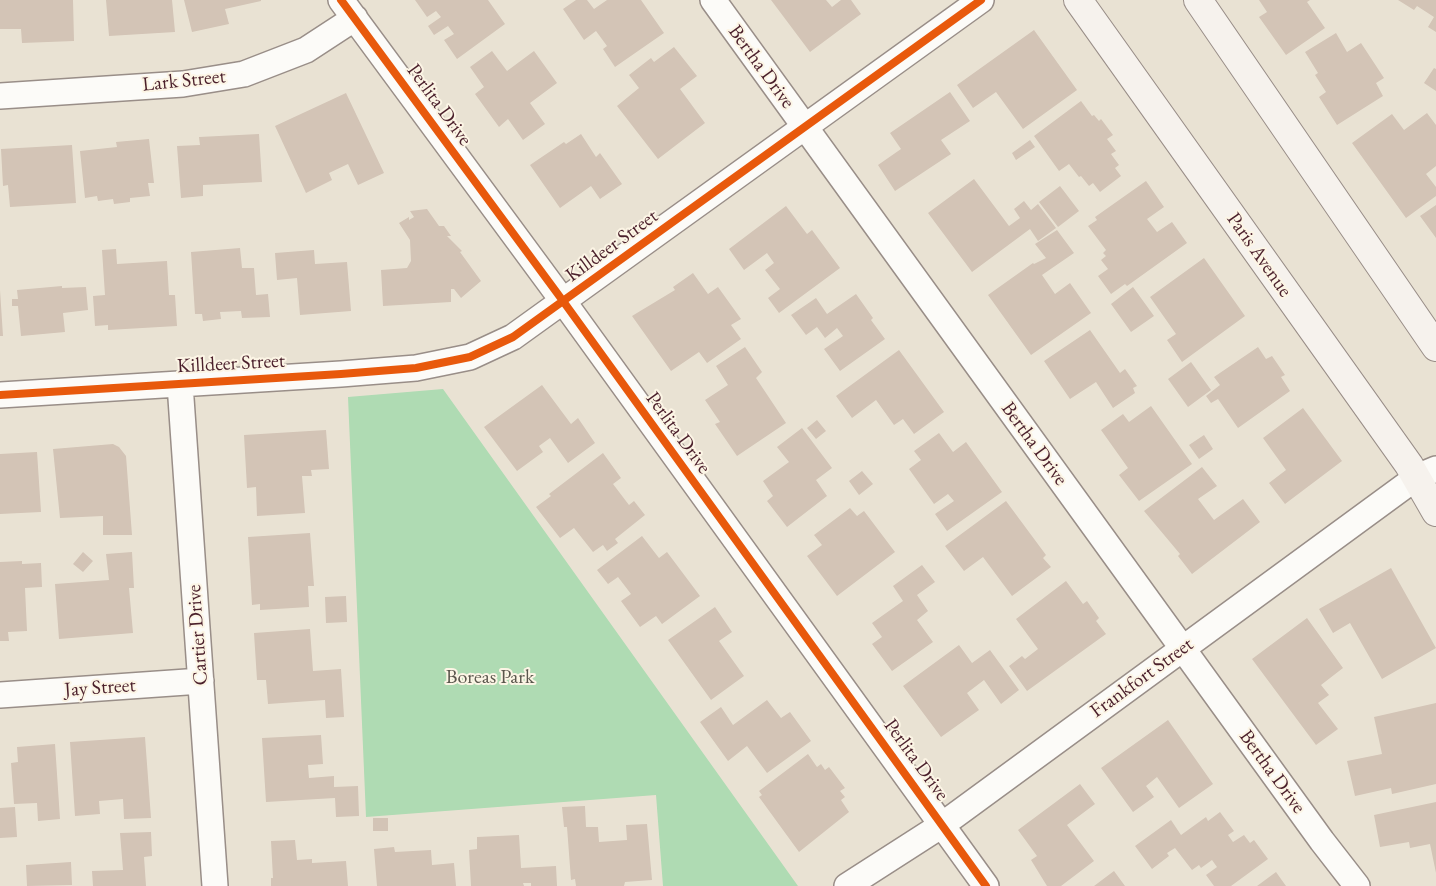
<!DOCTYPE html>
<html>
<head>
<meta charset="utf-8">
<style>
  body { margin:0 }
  canvas { display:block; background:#e9e2d3 }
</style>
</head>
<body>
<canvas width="1436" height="886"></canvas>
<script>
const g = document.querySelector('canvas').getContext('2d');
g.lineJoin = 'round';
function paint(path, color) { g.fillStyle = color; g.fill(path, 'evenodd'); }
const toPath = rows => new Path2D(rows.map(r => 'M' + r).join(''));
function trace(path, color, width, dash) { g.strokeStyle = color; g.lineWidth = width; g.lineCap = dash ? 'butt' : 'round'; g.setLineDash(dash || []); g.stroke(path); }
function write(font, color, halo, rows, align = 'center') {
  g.font = font + ' "EB Garamond",serif'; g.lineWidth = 4; g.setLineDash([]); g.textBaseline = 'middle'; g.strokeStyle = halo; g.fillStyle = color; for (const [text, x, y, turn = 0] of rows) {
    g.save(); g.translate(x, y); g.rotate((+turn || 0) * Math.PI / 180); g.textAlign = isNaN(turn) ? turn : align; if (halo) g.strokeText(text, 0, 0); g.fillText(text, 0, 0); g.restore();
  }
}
const green = toPath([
  [443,389,798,886,663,886,656,795,366,817,348,397]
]);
const building = toPath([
  [0,0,73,0,74,41,22,43,21,29,0,29],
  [106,0,172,0,175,32,109,36],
  [184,0,261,0,261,1,225,9,229,24,192,32],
  [415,0,488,0,505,24,457,59,444,40,454,34,448,26,434,35,428,26,441,17,436,11,427,17],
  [576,0,587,0,594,9,607,0,641,0,664,33,615,67,603,49,607,46,596,31,584,40,563,9],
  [771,0,826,0,832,7,841,0,851,0,861,14,810,52],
  [1259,0,1310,0,1307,2,1325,28,1286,55,1259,17,1267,12],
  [1398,0,1436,0,1436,32,1428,27,1434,17,1417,6,1414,10],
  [1034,30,1077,90,1023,129,996,92,973,108,957,85],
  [1336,33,1347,52,1361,43,1384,78,1376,83,1383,96,1337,125,1319,97,1326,92,1315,75,1318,73,1305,52],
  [674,47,697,76,680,89,705,123,658,159,617,106,639,88,629,75,651,58,654,62],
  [492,51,507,71,534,51,557,83,530,103,545,124,523,140,508,119,499,127,475,94,484,87,470,67],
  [1434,68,1436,69,1436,91,1424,83],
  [950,92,970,121,941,140,951,154,895,191,878,165,901,149,890,133],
  [346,93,384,173,358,185,348,164,329,173,332,180,306,193,275,126],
  [1081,101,1092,116,1094,115,1099,121,1101,119,1113,135,1107,139,1116,151,1111,154,1119,165,1115,168,1121,176,1100,192,1093,183,1089,186,1081,176,1079,177,1069,164,1059,171,1034,136],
  [1427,113,1436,125,1436,166,1426,174,1436,187,1436,196,1406,218,1352,143,1392,114,1404,130],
  [259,134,262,182,203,185,203,196,181,198,177,146,200,145,199,137],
  [581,134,596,157,600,153,622,184,600,199,591,186,560,208,530,165,564,142,566,144],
  [149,139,154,183,148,183,150,196,130,198,130,202,114,204,113,199,98,201,97,196,85,198,80,151,117,147,116,142],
  [1030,140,1035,147,1016,160,1012,153],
  [72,145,76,203,10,207,8,185,3,186,1,149],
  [974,179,1009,226,1020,218,1014,209,1024,201,1031,210,1038,204,1056,228,1038,241,1030,229,972,272,928,213],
  [1146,181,1164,207,1147,219,1157,232,1172,222,1187,243,1127,286,1125,284,1111,294,1098,276,1108,269,1101,260,1106,256,1103,253,1106,250,1088,226,1097,220,1095,217],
  [1060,186,1079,211,1058,227,1039,202],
  [1436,205,1436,238,1420,216],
  [786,206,807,234,812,230,840,268,779,313,768,298,780,289,765,270,774,263,767,253,744,270,729,249],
  [427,209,439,226,444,226,451,236,447,236,462,251,460,252,481,281,461,298,454,289,451,289,451,302,383,306,381,270,407,268,411,261,410,240,399,223,409,217,409,220,414,217,410,211],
  [1057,230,1074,253,1042,275,1055,294,1070,283,1091,313,1031,355,988,295,1033,263,1034,264,1046,258,1035,244],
  [240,248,242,268,254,268,256,295,268,294,270,317,242,318,241,311,220,312,221,319,203,321,202,314,195,314,191,252],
  [116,249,117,264,167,261,169,295,175,295,177,326,108,330,108,325,95,326,93,296,105,295,102,250],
  [314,250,315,264,347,262,351,311,300,315,297,278,277,280,275,253],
  [1204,258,1245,316,1182,362,1167,340,1176,334,1150,297],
  [693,273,708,294,718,287,741,319,731,325,741,339,707,363,699,352,671,371,632,316,675,290,673,287],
  [62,286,62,288,86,287,88,310,63,313,65,332,21,336,18,306,12,306,12,299,18,299,17,290],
  [1133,287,1154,316,1131,332,1111,304],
  [0,290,3,336,0,336],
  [856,294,873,318,871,320,885,339,840,371,824,349,843,336,837,328,825,338,817,327,806,335,791,315,816,298,827,314],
  [1090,330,1120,373,1125,369,1137,386,1133,388,1135,393,1113,408,1096,382,1070,399,1044,361],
  [745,347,762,372,756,378,786,423,737,456,715,424,720,422,705,400,728,385,716,366],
  [1258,347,1266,359,1272,356,1285,375,1281,377,1290,391,1238,428,1218,399,1211,403,1206,396,1220,385,1214,377],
  [899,350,944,412,914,434,903,419,894,425,876,400,852,418,836,396],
  [1191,362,1211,390,1188,407,1168,379],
  [542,385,571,424,578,418,595,443,568,463,550,438,539,446,543,452,517,471,484,427],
  [1151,406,1192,464,1139,501,1119,475,1128,468,1101,430,1123,414,1129,422],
  [1303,408,1342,461,1285,504,1269,483,1286,470,1263,438],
  [817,420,826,431,816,439,807,428],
  [802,428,832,468,816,480,827,496,787,527,767,501,773,496,763,481,789,462,777,447],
  [326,430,329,469,311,470,312,476,302,476,305,513,257,516,256,487,247,488,244,435],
  [939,433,953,452,966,442,1002,492,947,531,935,514,954,501,948,494,934,504,909,469,921,460,914,451],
  [1204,435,1213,449,1199,459,1189,445],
  [113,444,119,447,126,456,132,535,103,535,103,516,60,518,53,449],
  [37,452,41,512,0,514,0,454],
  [603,453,621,478,613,484,629,505,634,501,645,515,615,539,618,543,607,551,603,545,593,552,574,528,560,538,536,507,551,496,549,494],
  [1202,467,1217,486,1198,499,1214,520,1243,499,1260,522,1192,574,1178,556,1180,554,1144,511],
  [862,471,873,484,859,495,849,481],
  [1006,501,1046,555,1043,558,1051,567,1012,596,983,557,964,571,945,546],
  [850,508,857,516,864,511,895,552,837,596,807,556,822,545,814,535],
  [310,533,314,586,308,586,309,607,260,610,260,604,252,605,248,537],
  [642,536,659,558,667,552,700,596,662,624,656,616,640,627,621,601,631,594,618,577,608,584,597,570],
  [83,552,93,561,83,572,73,564],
  [132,552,134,588,129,588,133,633,59,639,55,584,109,580,106,554],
  [22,561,22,564,41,563,42,587,25,588,27,631,8,632,9,641,0,641,0,562],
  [922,565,935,582,917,595,928,611,917,620,933,642,892,671,872,644,882,637,872,623,903,601,893,586],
  [1391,568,1436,648,1382,679,1350,623,1333,633,1319,609],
  [1066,581,1083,604,1087,601,1099,618,1096,621,1106,634,1027,691,1009,666,1022,656,1025,659,1038,649,1016,619],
  [346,596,347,622,326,623,325,597],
  [715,607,732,632,719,641,744,676,711,700,668,640],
  [1307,618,1343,668,1321,685,1329,695,1318,703,1338,729,1316,745,1252,659],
  [310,629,313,671,341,669,344,717,326,718,325,700,268,704,266,680,257,680,254,633],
  [959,645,972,663,990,650,1019,690,1001,704,984,680,967,693,979,710,941,737,903,686],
  [767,700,781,718,790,712,811,741,767,773,747,746,728,761,700,722,721,707,733,725],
  [1436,703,1436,784,1392,794,1391,788,1355,796,1347,761,1382,754,1374,717],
  [1168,720,1213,784,1179,808,1157,777,1146,786,1154,797,1133,812,1101,768],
  [321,735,323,764,308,765,309,778,334,776,334,787,358,786,359,816,336,817,335,798,266,802,262,738],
  [145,737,151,818,124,819,123,799,99,801,100,814,75,816,70,742],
  [55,744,60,819,38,821,37,803,14,804,11,763,18,762,17,747],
  [808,754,817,767,821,764,825,770,829,767,845,788,840,791,845,797,841,800,849,812,799,852,759,797,762,795,759,791],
  [1080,784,1095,804,1067,825,1094,861,1061,886,1047,886,1031,860,1037,856,1018,830],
  [1436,802,1436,873,1430,844,1410,848,1409,842,1380,847,1374,815],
  [585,806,586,827,598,827,599,842,627,840,626,825,647,824,652,880,625,882,624,886,576,886,575,879,571,880,567,827,564,827,562,807],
  [15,807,17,837,0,838,0,808],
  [1220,812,1234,831,1228,835,1233,842,1244,835,1250,843,1254,840,1268,859,1231,886,1214,886,1206,875,1217,867,1212,860,1201,868,1199,865,1192,870,1175,848,1167,853,1169,856,1152,869,1135,846,1171,820,1181,835,1206,817,1208,821],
  [373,818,388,818,388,831,373,831],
  [151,832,152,856,144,857,146,886,93,886,92,871,123,870,120,833],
  [519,835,521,868,556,866,557,886,531,886,531,883,523,883,524,886,471,886,469,850,477,849,477,837],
  [295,840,297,860,312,859,312,863,346,861,348,886,271,886,271,878,273,878,271,841],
  [394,847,395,852,431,850,432,865,454,863,456,886,377,886,374,849],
  [71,862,72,885,27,886,26,865],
  [1114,871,1125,886,1094,886],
  [1276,872,1286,886,1257,886]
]);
const street = toPath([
  [341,0,563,301,986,886],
  [713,0,1322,841,1357,886],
  [0,96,183,84,244,74,306,50,355,18],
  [180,384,215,886],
  [0,395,341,374,416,368,470,357,513,337,981,0],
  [0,695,201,681],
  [847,886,942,825,1417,477,1436,469]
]);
const secondary = toPath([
  [1078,0,1409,465,1436,512],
  [1198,0,1436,347]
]);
const cycleway = toPath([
  [341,0,563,301,986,886],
  [0,395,341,374,416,368,470,357,513,337,981,0]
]);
const streetNames = [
  ["Bertha Drive",761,67,54],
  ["Lark Street",184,81,-6],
  ["Perlita Drive",439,105,54],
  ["Killdeer Street",612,246,-36],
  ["Paris Avenue",1259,255,55],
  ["Killdeer Street",231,364,-3],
  ["Perlita Drive",678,433,54],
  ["Bertha Drive",1034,444,54],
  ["Cartier Drive",198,635,-94],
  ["Frankfort Street",1142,678,-36],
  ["Jay Street",100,688,-4],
  ["Perlita Drive",916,760,54],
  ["Bertha Drive",1272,772,54]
];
const parkNames = [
  ["Boreas Park",490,678]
];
paint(green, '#afdbb3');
paint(building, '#d3c4b6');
trace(street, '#998e88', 28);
trace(secondary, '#998e88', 30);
trace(street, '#fcfbf8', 25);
trace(secondary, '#f6f2ed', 28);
trace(cycleway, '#e8590c', 8);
write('20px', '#4a1f2b', '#fcf5e5', streetNames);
write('20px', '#5a564c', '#fcf5e5', parkNames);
</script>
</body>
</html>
